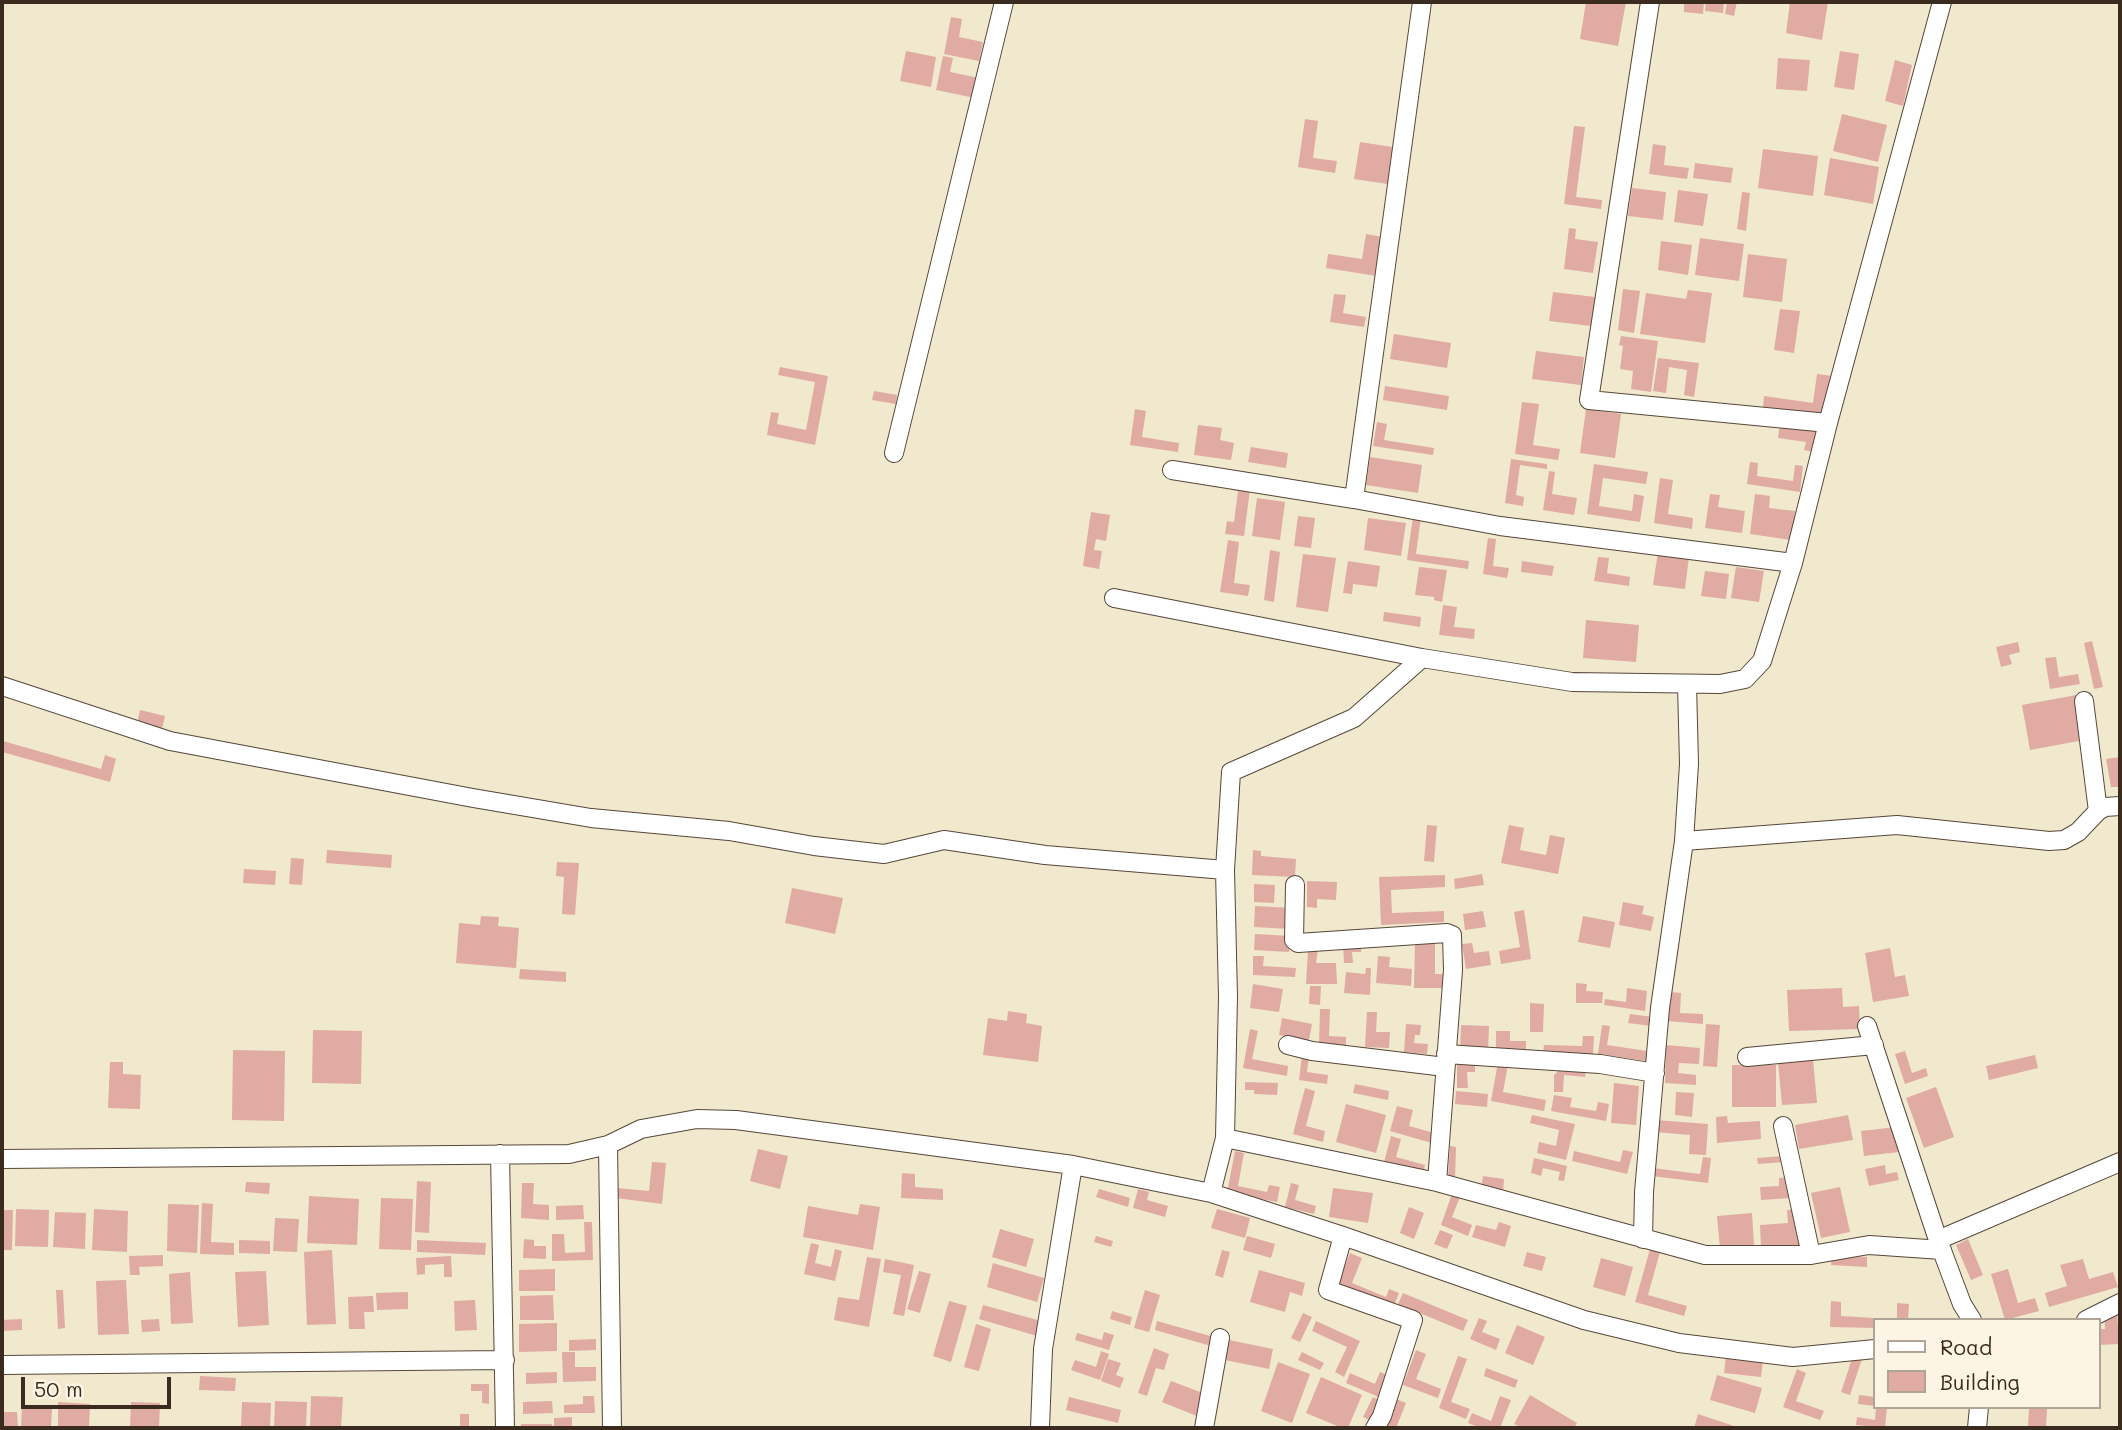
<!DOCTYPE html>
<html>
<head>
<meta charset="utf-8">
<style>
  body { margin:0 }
  #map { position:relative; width:2122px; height:1430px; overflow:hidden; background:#f1e9ce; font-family:Mali,sans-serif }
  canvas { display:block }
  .frame { position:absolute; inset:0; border:4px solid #3b2a1e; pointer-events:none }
  .legend { position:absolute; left:1873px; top:1318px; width:228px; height:91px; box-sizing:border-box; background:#fcf5e5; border:2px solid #afa495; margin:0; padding:9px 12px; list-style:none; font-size:21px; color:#3b2a1e }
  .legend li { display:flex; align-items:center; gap:14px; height:35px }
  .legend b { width:35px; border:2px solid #afa495 }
  .scale { position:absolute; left:21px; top:1377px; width:150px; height:32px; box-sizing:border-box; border:4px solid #3b2a1e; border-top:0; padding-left:9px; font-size:21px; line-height:24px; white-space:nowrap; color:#3b2a1e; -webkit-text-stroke:5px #fcf5e5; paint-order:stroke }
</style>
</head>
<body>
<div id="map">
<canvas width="2122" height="1430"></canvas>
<div class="frame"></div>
<ul class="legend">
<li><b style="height:9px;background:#fff"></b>Road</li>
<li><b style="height:19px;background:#e0aba3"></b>Building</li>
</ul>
<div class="scale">50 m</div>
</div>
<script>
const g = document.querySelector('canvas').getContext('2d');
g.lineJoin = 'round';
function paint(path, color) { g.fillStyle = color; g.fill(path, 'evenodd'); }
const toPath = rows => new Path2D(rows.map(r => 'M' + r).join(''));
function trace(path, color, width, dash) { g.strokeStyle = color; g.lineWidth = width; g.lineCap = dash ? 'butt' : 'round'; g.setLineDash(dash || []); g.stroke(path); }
const building = toPath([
  [1586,2,1626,2,1618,46,1580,39],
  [1684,2,1704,2,1703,14,1684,12],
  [1706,2,1724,2,1723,13,1705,11],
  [1727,2,1737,2,1734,16,1725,14],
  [1790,2,1828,2,1822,40,1786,33],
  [951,17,962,19,959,37,983,42,979,61,944,54],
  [906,51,936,57,931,87,900,81],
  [1840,51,1859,54,1854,90,1834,87],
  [943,56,953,58,950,72,979,78,975,98,936,90],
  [1778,58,1810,60,1807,91,1776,89],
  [1895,60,1912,65,1903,106,1885,101],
  [1842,114,1887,125,1878,162,1833,151],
  [1305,119,1318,121,1313,158,1337,161,1335,173,1298,167],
  [1574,126,1585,127,1576,197,1602,200,1601,209,1564,204],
  [1360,142,1399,148,1394,185,1354,179],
  [1653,144,1666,146,1664,165,1689,168,1687,179,1649,174],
  [1763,149,1818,156,1813,196,1758,188],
  [1830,158,1879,167,1873,204,1824,195],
  [1695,163,1733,168,1731,183,1693,178],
  [1632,188,1666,192,1663,220,1628,216],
  [1678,190,1708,194,1703,226,1674,222],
  [1742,192,1750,193,1746,231,1737,229],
  [1569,228,1576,229,1575,239,1598,242,1593,273,1564,269],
  [1366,234,1389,238,1383,277,1326,268,1328,254,1362,259],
  [1700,238,1744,244,1739,281,1695,275],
  [1661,241,1692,245,1688,275,1658,270],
  [1748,254,1787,259,1782,302,1743,297],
  [1623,289,1640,291,1634,333,1618,330],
  [1688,290,1712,293,1705,343,1640,334,1646,293,1686,299],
  [1553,292,1595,297,1591,326,1549,321],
  [1334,294,1346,295,1343,313,1366,317,1364,327,1330,322],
  [1780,309,1800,311,1794,353,1774,350],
  [1394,334,1451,343,1447,368,1390,359],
  [1621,336,1658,341,1651,392,1631,389,1633,371,1620,369,1623,346,1619,345],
  [1536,351,1584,357,1581,385,1532,379],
  [1658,358,1699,363,1694,397,1684,395,1687,370,1669,367,1666,393,1653,391],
  [780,367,828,376,815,445,767,435,771,412,779,413,777,424,806,430,815,382,778,375],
  [1817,374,1833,376,1828,416,1763,407,1764,396,1813,403],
  [1385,386,1449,396,1447,410,1383,400],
  [874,391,897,395,896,404,872,400],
  [1522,402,1539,404,1533,445,1560,449,1558,460,1515,454],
  [1135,409,1146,411,1142,437,1179,443,1178,452,1130,445],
  [1586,409,1621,414,1615,458,1580,453],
  [1377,422,1387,424,1384,440,1434,448,1433,455,1373,446],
  [1780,423,1818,429,1814,452,1804,450,1806,442,1778,438],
  [1198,425,1222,428,1220,440,1234,443,1231,460,1194,455],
  [1251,447,1288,453,1286,468,1248,462],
  [1370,457,1422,465,1418,493,1366,485],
  [1511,459,1547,464,1547,469,1520,465,1516,495,1524,497,1523,506,1505,503],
  [1750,462,1758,463,1757,476,1793,481,1795,465,1803,466,1800,492,1747,484],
  [1594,464,1648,472,1646,484,1603,478,1599,506,1632,511,1634,494,1644,496,1640,522,1587,514],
  [1549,471,1555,472,1552,494,1577,498,1574,515,1543,510],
  [1660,478,1673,480,1668,514,1693,518,1692,529,1654,523],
  [1233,486,1250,489,1244,536,1225,534,1227,521,1234,522,1238,491,1231,490],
  [1710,494,1720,495,1718,507,1745,511,1742,533,1705,528],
  [1755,494,1770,496,1769,508,1795,511,1791,540,1750,534],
  [1257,498,1285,502,1280,540,1252,536],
  [1091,512,1110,515,1106,541,1096,539,1094,550,1102,551,1099,569,1083,566],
  [1298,516,1315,518,1311,548,1294,546],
  [1413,516,1421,517,1416,554,1469,561,1468,569,1407,560],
  [1368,518,1406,523,1401,556,1364,550],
  [1488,538,1496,539,1493,566,1509,568,1507,578,1483,574],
  [1228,540,1239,542,1234,583,1250,585,1248,596,1220,592],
  [1270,550,1280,552,1274,602,1264,600],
  [1658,552,1689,557,1685,589,1653,585],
  [1303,554,1336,558,1328,612,1296,607],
  [1598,557,1609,558,1607,573,1630,577,1629,586,1594,581],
  [1348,561,1380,566,1377,587,1353,584,1352,594,1343,593],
  [1522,561,1554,566,1552,576,1521,572],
  [1419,567,1447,570,1442,602,1434,600,1434,597,1415,595],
  [1736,567,1764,571,1759,602,1731,598],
  [1705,571,1729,574,1726,599,1701,596],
  [1443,605,1457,607,1454,627,1475,629,1474,639,1439,635],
  [1384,612,1421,617,1420,627,1383,621],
  [1586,620,1639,625,1636,662,1583,658],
  [2092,641,2103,687,2094,689,2084,643],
  [2018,642,2020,652,2009,655,2012,664,2001,667,1996,647],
  [2056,657,2059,677,2078,674,2080,684,2050,689,2045,658],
  [2076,695,2084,740,2030,750,2022,705],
  [140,710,165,716,162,729,137,723],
  [3,741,101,769,105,755,116,759,110,782,2,752],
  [2120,757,2120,787,2111,787,2106,759],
  [1427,825,1437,826,1434,862,1424,861],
  [1509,825,1524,828,1520,850,1546,855,1550,835,1565,838,1558,874,1501,863],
  [327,850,392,855,391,868,326,863],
  [1253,850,1261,851,1261,856,1296,859,1295,877,1252,875],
  [291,858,304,859,302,885,289,884],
  [557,862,579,863,575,915,562,914,564,877,556,876],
  [244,869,276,871,275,885,243,883],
  [1482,874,1484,885,1455,889,1454,879],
  [1445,875,1445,887,1391,890,1392,913,1444,911,1444,922,1381,925,1379,877],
  [1307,881,1337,882,1336,900,1317,899,1317,908,1307,907],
  [1254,884,1275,885,1274,903,1254,902],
  [792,888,843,898,835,934,785,923],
  [1623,902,1644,906,1642,914,1654,917,1651,931,1619,925],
  [1255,906,1293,908,1291,929,1254,927],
  [1524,910,1531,959,1501,964,1499,951,1520,947,1514,912],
  [1483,911,1486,927,1465,930,1463,914],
  [481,916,499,917,498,926,519,928,516,968,456,963,459,923,480,925],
  [1583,916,1615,922,1610,948,1578,942],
  [1255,934,1290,936,1289,952,1254,950],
  [1415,943,1435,944,1435,974,1444,974,1444,988,1414,988],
  [1472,943,1474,953,1489,951,1491,965,1466,969,1462,944],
  [1343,945,1361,945,1361,952,1352,952,1353,963,1344,963],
  [1890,948,1895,977,1905,975,1909,996,1873,1002,1865,953],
  [1308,949,1318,949,1316,963,1336,963,1337,984,1306,984],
  [1253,956,1264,956,1263,966,1296,968,1295,977,1253,975],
  [1378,956,1390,957,1389,967,1412,969,1411,986,1376,983],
  [1366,968,1371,968,1370,995,1344,993,1346,972,1365,974],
  [520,969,566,972,566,982,519,979],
  [1576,983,1587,984,1586,991,1603,992,1602,1003,1576,1003],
  [1253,984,1283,989,1279,1012,1250,1008],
  [1310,986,1321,986,1320,1005,1309,1004],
  [1627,988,1647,991,1645,1011,1604,1005,1605,999,1626,1002],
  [1842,988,1843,1007,1859,1006,1860,1029,1789,1031,1787,990],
  [1670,992,1681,993,1680,1013,1703,1014,1703,1024,1667,1021],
  [1530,1003,1544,1004,1543,1032,1530,1032],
  [1320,1009,1330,1009,1329,1036,1346,1037,1346,1046,1319,1045],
  [1008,1011,1027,1014,1026,1023,1042,1026,1038,1062,983,1055,988,1018,1007,1021],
  [1367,1012,1377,1012,1376,1032,1390,1032,1389,1048,1365,1047],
  [1630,1014,1653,1017,1652,1026,1628,1023],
  [1282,1018,1312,1024,1309,1040,1279,1035],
  [1406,1024,1421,1025,1420,1035,1415,1035,1414,1043,1428,1044,1427,1054,1404,1052],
  [1706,1024,1720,1025,1717,1067,1703,1066],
  [1461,1025,1489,1026,1488,1052,1460,1051],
  [1602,1025,1610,1026,1607,1045,1647,1051,1646,1061,1598,1054],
  [1250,1029,1258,1031,1252,1059,1288,1066,1287,1076,1243,1068],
  [313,1030,362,1031,361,1084,312,1083],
  [1496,1031,1510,1031,1510,1041,1526,1041,1526,1052,1496,1051],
  [1583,1036,1594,1036,1593,1054,1543,1053,1544,1045,1582,1046],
  [1666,1045,1700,1048,1699,1064,1679,1063,1678,1073,1696,1075,1696,1085,1665,1083],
  [233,1050,285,1051,284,1121,232,1120],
  [1905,1051,1912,1073,1926,1068,1928,1076,1905,1084,1895,1054],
  [1302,1055,1309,1056,1307,1072,1328,1075,1327,1084,1299,1080],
  [2035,1055,2038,1068,1989,1080,1986,1066],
  [1475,1059,1475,1072,1467,1072,1468,1088,1457,1088,1457,1060],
  [1813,1059,1817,1103,1782,1105,1778,1062],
  [110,1062,123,1062,123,1074,141,1075,140,1109,108,1108],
  [1498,1062,1508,1064,1503,1092,1546,1100,1544,1111,1491,1101],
  [1732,1065,1776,1065,1776,1107,1732,1107],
  [1562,1068,1586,1068,1585,1077,1564,1075,1563,1092,1554,1092,1554,1075],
  [1245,1082,1278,1083,1277,1095,1254,1094,1254,1090,1245,1090],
  [1614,1083,1639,1086,1636,1125,1611,1123],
  [1355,1084,1389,1091,1388,1100,1353,1093],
  [1936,1087,1954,1137,1924,1148,1906,1098],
  [1305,1088,1315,1091,1306,1126,1325,1131,1323,1142,1293,1134],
  [1456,1091,1488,1094,1487,1107,1455,1104],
  [1676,1092,1694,1093,1692,1117,1675,1115],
  [1554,1095,1572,1098,1570,1107,1596,1111,1598,1102,1609,1104,1606,1121,1551,1111],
  [1346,1104,1386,1115,1376,1153,1336,1142],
  [1397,1106,1413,1110,1409,1126,1438,1134,1435,1144,1390,1131],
  [1532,1115,1575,1124,1566,1160,1537,1153,1539,1142,1556,1146,1559,1130,1530,1123],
  [1848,1115,1853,1140,1799,1149,1795,1125],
  [1727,1116,1728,1123,1760,1121,1761,1139,1717,1143,1716,1117],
  [1656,1120,1708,1124,1706,1155,1689,1154,1690,1135,1655,1132],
  [1896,1127,1899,1152,1864,1156,1861,1131],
  [1391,1136,1401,1139,1396,1157,1425,1165,1423,1173,1384,1162],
  [1450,1146,1456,1147,1455,1179,1448,1179],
  [758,1149,788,1156,780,1189,750,1181],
  [1623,1150,1633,1152,1627,1174,1572,1161,1574,1151,1620,1162],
  [1235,1151,1244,1153,1238,1186,1267,1192,1269,1185,1280,1187,1277,1202,1227,1193],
  [1783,1156,1784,1162,1758,1164,1757,1158],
  [1703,1157,1711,1158,1708,1183,1652,1176,1653,1168,1700,1174],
  [1534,1158,1567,1166,1564,1181,1558,1180,1560,1172,1543,1168,1541,1176,1531,1173],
  [652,1162,666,1163,662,1204,616,1198,617,1188,649,1191],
  [1885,1165,1886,1174,1897,1172,1899,1180,1869,1186,1865,1169],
  [902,1173,915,1174,915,1187,943,1189,943,1200,901,1198],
  [1483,1176,1504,1179,1503,1194,1481,1191],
  [1789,1177,1791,1198,1761,1200,1760,1187,1779,1186,1779,1178],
  [417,1181,431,1182,429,1233,415,1232],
  [246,1182,270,1183,269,1194,245,1192],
  [522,1183,534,1183,533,1204,549,1205,549,1220,521,1218],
  [1291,1183,1299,1185,1295,1200,1316,1206,1314,1214,1285,1207],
  [1840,1187,1850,1232,1821,1238,1811,1193],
  [1333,1188,1373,1193,1368,1223,1329,1217],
  [1099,1189,1130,1198,1128,1207,1096,1197],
  [1138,1189,1149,1192,1147,1200,1168,1206,1165,1217,1133,1208],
  [1452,1194,1460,1197,1452,1217,1472,1225,1468,1236,1441,1225],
  [309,1196,359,1199,357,1245,307,1243],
  [381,1198,413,1199,411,1250,379,1249],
  [202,1203,213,1204,211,1242,234,1243,234,1255,200,1254],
  [168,1204,199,1205,197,1253,167,1251],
  [860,1204,880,1207,873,1250,803,1237,808,1206,858,1215],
  [583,1205,584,1219,556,1220,556,1206],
  [1409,1207,1424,1213,1414,1239,1400,1233],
  [16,1209,49,1210,48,1247,15,1246],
  [94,1209,128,1211,127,1252,92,1250],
  [1217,1209,1250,1218,1245,1238,1211,1228],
  [1799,1209,1802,1245,1761,1248,1760,1225,1788,1223,1787,1210],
  [2,1210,13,1210,12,1250,2,1250],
  [55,1212,86,1213,85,1249,53,1247],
  [1752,1213,1754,1245,1720,1248,1717,1216],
  [275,1218,299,1219,297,1252,273,1251],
  [584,1222,592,1222,593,1260,552,1261,552,1234,564,1234,565,1253,585,1252],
  [1499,1222,1511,1226,1505,1247,1472,1237,1476,1225,1496,1230],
  [1000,1229,1034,1239,1026,1267,992,1257],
  [1440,1230,1453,1235,1447,1249,1434,1244],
  [1096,1236,1113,1241,1111,1247,1094,1242],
  [1247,1236,1275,1244,1271,1258,1243,1250],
  [524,1239,534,1240,534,1246,546,1246,546,1259,523,1258],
  [1968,1239,1983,1275,1971,1280,1956,1245],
  [239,1240,270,1241,270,1254,239,1253],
  [417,1240,486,1243,485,1255,417,1252],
  [811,1243,819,1245,815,1263,831,1267,835,1249,842,1251,835,1281,804,1274],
  [1650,1249,1660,1252,1648,1295,1687,1306,1684,1316,1635,1302],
  [332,1250,336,1324,307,1325,304,1252],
  [1222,1250,1230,1252,1223,1278,1215,1275],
  [1527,1252,1546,1257,1542,1271,1523,1266],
  [1350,1253,1362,1258,1352,1283,1386,1297,1389,1289,1399,1293,1393,1308,1337,1285],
  [163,1255,163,1266,139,1267,140,1275,130,1275,129,1256],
  [1832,1255,1867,1257,1867,1267,1831,1265],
  [451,1256,452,1277,444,1277,444,1264,425,1265,425,1274,417,1275,416,1258],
  [867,1257,881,1259,869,1327,834,1320,838,1297,859,1300],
  [1601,1258,1633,1267,1625,1296,1593,1287],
  [885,1259,914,1265,904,1316,893,1314,901,1275,883,1272],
  [2083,1259,2089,1279,2113,1272,2118,1287,2049,1307,2045,1293,2067,1286,2060,1265],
  [993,1263,1044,1278,1037,1302,987,1287],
  [555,1269,555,1291,519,1291,519,1270],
  [2008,1269,2018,1303,2035,1298,2039,1311,2005,1320,1991,1274],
  [1259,1270,1305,1283,1302,1296,1290,1292,1285,1312,1250,1302],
  [266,1271,269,1325,238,1327,235,1272],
  [919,1271,931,1274,920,1313,907,1309],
  [190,1272,193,1323,171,1324,169,1274],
  [126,1280,129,1334,98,1335,96,1281],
  [56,1290,63,1290,65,1328,58,1329],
  [1145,1290,1160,1295,1149,1332,1134,1328],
  [408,1292,408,1309,377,1310,376,1293],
  [1403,1293,1468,1320,1463,1331,1398,1304],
  [553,1295,554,1320,520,1320,520,1296],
  [373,1296,374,1312,364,1312,365,1329,349,1329,348,1297],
  [475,1300,477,1330,455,1331,454,1301],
  [949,1301,967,1306,951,1362,933,1356],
  [1831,1301,1841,1302,1841,1316,1875,1318,1875,1328,1830,1327],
  [1897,1303,1909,1304,1908,1320,1897,1320],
  [983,1305,1041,1321,1037,1336,979,1319],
  [1112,1311,1132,1317,1130,1325,1110,1319],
  [2117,1311,2119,1344,2099,1345,2099,1329,2105,1329,2104,1312],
  [1303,1313,1312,1317,1300,1342,1291,1338],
  [1479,1318,1487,1321,1482,1332,1500,1339,1496,1350,1470,1339],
  [22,1319,22,1330,2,1331,2,1320],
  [159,1319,160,1331,142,1332,141,1320],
  [1157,1321,1214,1337,1211,1346,1155,1330],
  [1316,1321,1360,1341,1344,1377,1335,1372,1347,1347,1312,1331],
  [557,1323,557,1351,519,1352,519,1324],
  [976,1324,991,1329,979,1371,964,1367],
  [1517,1325,1545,1337,1533,1365,1505,1353],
  [1104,1332,1114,1335,1109,1350,1075,1340,1077,1333,1102,1340],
  [596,1339,596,1350,569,1351,569,1340],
  [1229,1340,1273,1349,1269,1369,1225,1360],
  [1154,1348,1169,1354,1164,1370,1156,1368,1147,1396,1138,1393],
  [1416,1350,1426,1354,1416,1379,1441,1389,1438,1398,1403,1385],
  [1101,1351,1109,1354,1100,1380,1071,1370,1075,1360,1096,1367],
  [562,1352,575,1352,575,1367,596,1367,596,1381,563,1382],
  [1302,1352,1324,1363,1320,1370,1298,1360],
  [1854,1353,1863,1356,1850,1395,1841,1392],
  [1458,1356,1467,1359,1451,1402,1470,1409,1466,1419,1439,1408],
  [1726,1356,1763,1360,1761,1377,1724,1373],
  [1108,1359,1121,1363,1116,1375,1124,1378,1120,1388,1101,1381],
  [1278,1362,1310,1374,1292,1423,1261,1411],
  [1486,1368,1518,1380,1515,1388,1484,1376],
  [1797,1369,1806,1373,1796,1401,1824,1411,1820,1420,1783,1407],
  [557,1372,557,1383,526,1384,526,1373],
  [1380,1372,1390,1376,1381,1398,1346,1383,1350,1373,1375,1384],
  [1717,1375,1762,1388,1755,1413,1710,1400],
  [200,1376,236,1378,235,1391,199,1390],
  [1321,1377,1362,1395,1348,1428,1342,1428,1306,1413],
  [1171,1381,1208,1395,1199,1417,1162,1402],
  [471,1384,489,1384,489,1404,482,1403,482,1391,471,1391],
  [1530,1395,1577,1423,1574,1428,1522,1428,1514,1424],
  [1859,1395,1875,1397,1875,1406,1858,1404],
  [311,1396,343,1397,341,1428,310,1428],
  [583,1396,594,1396,595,1413,564,1413,564,1405,583,1404],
  [1500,1396,1511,1400,1500,1428,1480,1428,1468,1423,1472,1413,1491,1421],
  [1069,1397,1121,1410,1118,1423,1066,1410],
  [1373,1397,1382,1402,1372,1421,1363,1417],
  [1396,1399,1406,1403,1396,1428,1385,1428],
  [275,1401,307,1402,306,1428,274,1428],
  [552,1401,553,1413,523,1414,523,1402],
  [58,1402,90,1404,89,1428,58,1428],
  [131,1402,160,1403,159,1428,130,1428],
  [242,1402,271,1403,270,1428,241,1428],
  [22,1406,52,1408,51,1428,21,1428],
  [1876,1407,1887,1407,1885,1428,1856,1425,1857,1417,1875,1420],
  [2029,1407,2047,1407,2046,1428,2028,1428],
  [2,1412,17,1412,18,1428,2,1428],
  [460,1414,469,1414,469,1428,460,1428],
  [1698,1414,1740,1428,1694,1428],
  [572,1417,572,1428,554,1428,554,1418],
  [521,1424,552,1424,552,1428,521,1428]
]);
const minor = toPath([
  [1650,2,1589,400,1828,423],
  [894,453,1004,2],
  [1172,470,1354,499,1500,526,1793,563],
  [1354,499,1422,2],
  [1114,598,1422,658,1572,682,1720,684,1745,679,1762,661,1793,563,1828,423,1942,2],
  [2,686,170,741,473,798,591,818,729,831,814,846,884,854,944,840,1045,855,1225,870],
  [2084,701,2098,811],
  [1684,841,1897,825,2049,841,2064,840,2078,832,2098,811,2105,807,2120,806],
  [1295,885,1294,940,1298,943,1447,933,1452,935,1453,970,1437,1182],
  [1867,1026,1938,1240,1962,1304,1972,1320],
  [1288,1045,1312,1051,1445,1067],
  [1446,1054,1600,1064,1655,1073],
  [1747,1057,1874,1045],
  [1783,1126,1811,1255],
  [1225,1138,1437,1182,1705,1255,1811,1255,1869,1245,1942,1250],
  [608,1145,612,1428],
  [500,1154,505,1428],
  [2,1159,569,1154,608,1145,641,1129,697,1119,736,1120,1073,1165,1211,1193,1343,1236,1584,1320,1679,1343,1793,1357,1875,1349],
  [1211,1193,1225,1138,1228,997,1225,870,1231,772,1354,718,1422,658],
  [1343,1236,1328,1290,1413,1320,1382,1416,1375,1428],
  [1643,1239,1644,1192,1660,1008,1684,841,1689,764,1687,684],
  [1938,1240,2120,1162],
  [2086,1320,2120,1303],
  [2,1365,505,1360],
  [1040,1428,1043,1349,1073,1165],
  [1204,1428,1220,1338],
  [1977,1428,1979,1407]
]);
paint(building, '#e0aba3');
trace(minor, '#564738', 20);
trace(minor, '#fff', 18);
</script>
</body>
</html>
